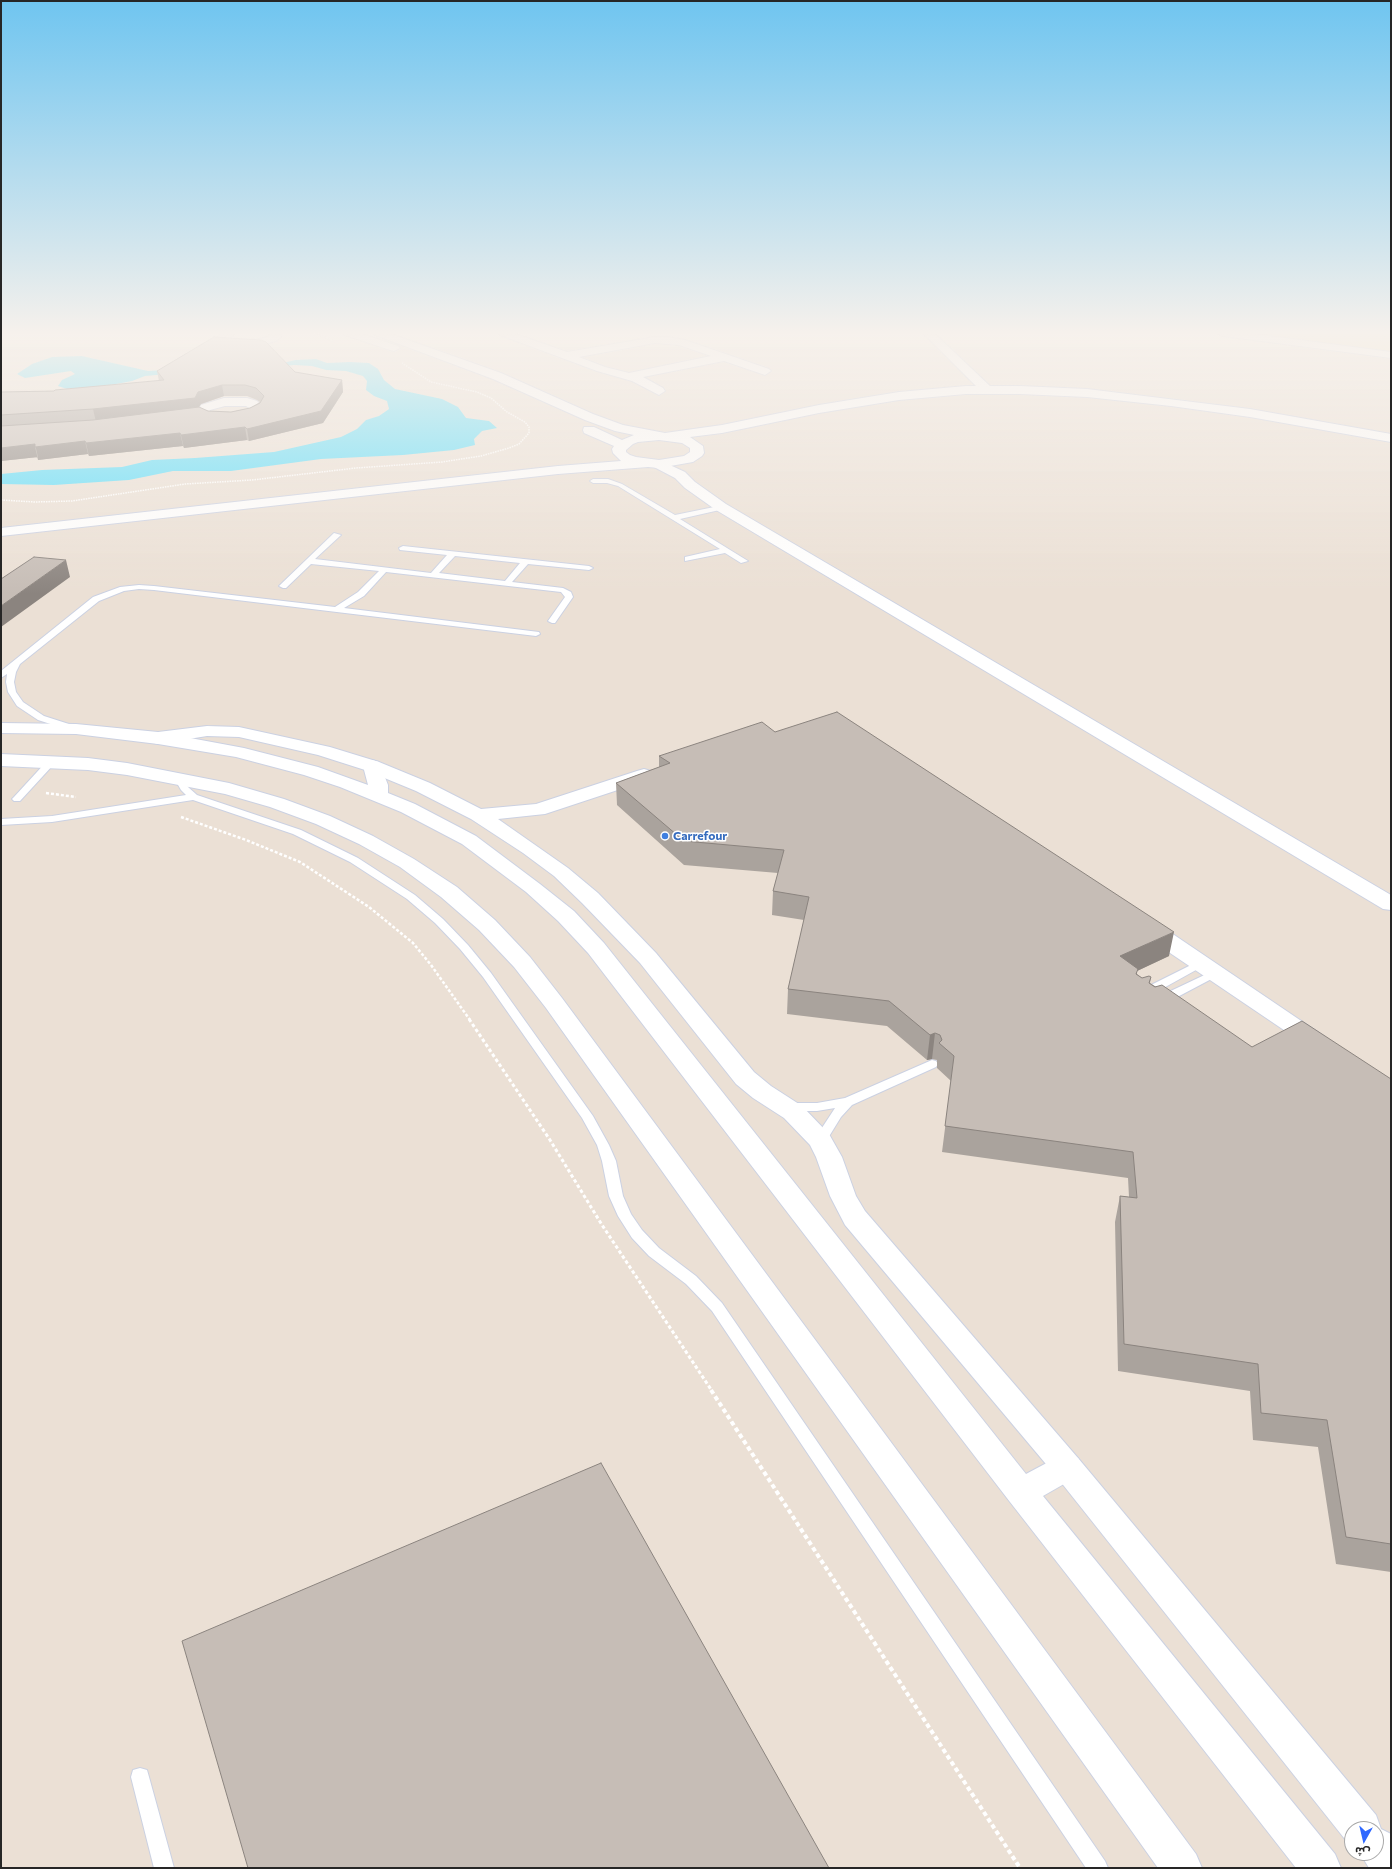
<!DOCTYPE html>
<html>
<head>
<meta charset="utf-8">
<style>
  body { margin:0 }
  #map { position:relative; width:1392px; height:1869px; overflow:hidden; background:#ebe0d5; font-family:Commissioner,"Noto Sans Arabic",sans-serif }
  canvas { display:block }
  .frame { position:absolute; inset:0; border:2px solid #262626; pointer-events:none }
  .north { position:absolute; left:1344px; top:1821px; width:40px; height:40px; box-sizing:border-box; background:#fff; border:1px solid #a8a8a8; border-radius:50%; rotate:188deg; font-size:11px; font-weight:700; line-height:16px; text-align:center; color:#262626 }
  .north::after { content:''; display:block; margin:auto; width:14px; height:18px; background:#2f68ff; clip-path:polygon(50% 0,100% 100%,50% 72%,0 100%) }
</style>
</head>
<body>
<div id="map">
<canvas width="1392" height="1869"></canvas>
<div class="frame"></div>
<div class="north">ش</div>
</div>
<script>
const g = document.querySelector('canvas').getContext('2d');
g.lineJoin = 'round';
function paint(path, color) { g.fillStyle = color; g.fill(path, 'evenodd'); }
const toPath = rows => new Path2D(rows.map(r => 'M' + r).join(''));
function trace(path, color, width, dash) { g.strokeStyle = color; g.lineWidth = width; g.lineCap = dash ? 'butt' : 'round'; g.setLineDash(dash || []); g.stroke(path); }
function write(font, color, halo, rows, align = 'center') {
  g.font = font + ' Commissioner,sans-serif'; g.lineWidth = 3; g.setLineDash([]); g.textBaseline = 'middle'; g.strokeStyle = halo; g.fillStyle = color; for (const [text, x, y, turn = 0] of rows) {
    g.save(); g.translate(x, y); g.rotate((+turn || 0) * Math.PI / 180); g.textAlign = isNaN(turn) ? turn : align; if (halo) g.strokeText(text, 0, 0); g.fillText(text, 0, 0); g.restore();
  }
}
const sand = toPath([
  [1248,333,1391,333,1391,352,1304,340]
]);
const water = toPath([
  [82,356,148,371,200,368,201,371,145,376,132,381,95,388,67,389,58,386,62,380,75,374,71,371,25,378,17,374,32,364,52,357],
  [316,359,327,363,350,362,369,363,378,369,384,380,395,389,442,399,458,407,466,418,489,421,497,428,482,431,474,439,475,445,454,450,403,455,321,459,231,471,173,471,129,480,54,485,1,484,1,474,42,470,122,467,152,460,195,458,274,452,341,437,357,429,366,420,379,416,389,409,387,401,374,396,366,390,367,381,363,376,346,371,326,370,312,366,294,365,264,368,295,360]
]);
const pathFar3 = toPath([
  [315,333,333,341],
  [1,500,35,502,72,501,185,484,252,480,356,468,442,462,481,456,509,448,519,444,529,433,529,427,525,422,507,412,491,398,477,392,431,382,402,363]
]);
const pathFar2 = toPath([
  [46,793,76,797],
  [181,817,246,840,300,862,369,907,413,943,431,965,470,1020]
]);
const pathFar1 = toPath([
  [469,1019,550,1140,602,1225,712,1391]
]);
const path = toPath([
  [711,1390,1020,1868]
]);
const lane = toPath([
  [608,479,622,484,675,515,724,505,724,509,680,519,748,561,741,563,725,553,685,561,685,557,720,549,618,486,607,483,593,483,590,481,593,479,608,479],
  [334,533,341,535,315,559,431,573,447,555,400,550,399,548,403,546,589,566,593,568,589,570,528,564,512,582,563,588,571,592,573,597,555,623,552,623,548,621,565,597,561,592,386,572,364,596,344,608,539,632,540,634,536,636,154,590,139,589,124,591,99,601,20,664,16,672,14,682,16,692,23,702,44,716,72,725,74,727,72,729,66,729,38,720,17,706,8,692,6,682,7,674,1,678,1,671,93,597,120,587,139,585,154,586,335,607,358,592,379,571,311,564,286,588,283,588,279,586,334,533],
  [455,556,520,563,505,581,439,573,455,556],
  [51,759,56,762,54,764,20,801,14,801,12,799,14,797,48,760,51,759],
  [179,775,182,776,188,787,197,795,301,830,358,858,415,895,443,919,468,945,491,973,593,1116,609,1145,616,1161,623,1196,631,1214,642,1230,659,1248,696,1276,722,1303,1105,1861,1108,1868,1086,1868,712,1311,686,1284,649,1256,632,1238,618,1216,609,1196,602,1161,597,1145,582,1118,483,977,460,949,435,923,407,899,350,862,293,834,193,800,52,822,1,825,1,819,52,816,186,795,181,790,174,778,179,775],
  [1201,960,1205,961,1207,963,1205,965,1151,995,1147,996,1141,992,1143,989,1201,960],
  [1215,970,1221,973,1219,975,1166,1003,1162,1004,1156,1000,1158,997,1215,970],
  [932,1060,936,1061,938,1064,936,1067,852,1105,841,1117,825,1143,820,1144,815,1143,814,1140,835,1108,817,1111,789,1111,785,1110,783,1107,785,1104,789,1103,817,1103,845,1098,932,1060],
  [140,1768,147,1770,149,1777,174,1868,154,1868,131,1777,133,1770,140,1768]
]);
const street = toPath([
  [222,333,235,333,230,338,234,340,246,341,260,339,268,337,270,333,280,333,281,337,276,341,261,345,246,347,232,346,220,342,218,336,222,333],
  [498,333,513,333,567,352,655,337,667,337,685,340,769,369,771,371,765,375,724,361,643,377,663,388,665,391,659,395,632,381,597,371,500,335,498,333],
  [655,343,679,345,711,356,629,373,605,367,579,357,655,343],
  [923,333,934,333,991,387,993,390,991,393,983,393,923,333],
  [1217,333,1246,333,1391,352,1391,358,1223,336,1217,333],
  [224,398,247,398,257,401,264,408,261,414,252,419,233,423,210,422,199,417,197,414,201,405,224,398],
  [225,406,246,406,251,409,244,413,233,415,213,414,210,413,210,410,225,406],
  [659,460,685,472,695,482,726,504,1391,895,1391,910,1383,909,716,510,685,488,675,478,654,467,652,464,654,461,659,460],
  [207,726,239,727,330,747,379,762,430,783,481,809,536,804,637,771,644,769,651,771,654,775,651,779,545,814,498,819,568,868,598,893,656,953,754,1072,771,1086,802,1106,829,1134,842,1157,856,1196,865,1211,1078,1458,1376,1815,1381,1829,1391,1834,1391,1868,1369,1868,1360,1853,1376,1853,1376,1829,1352,1829,1352,1844,1348,1843,1056,1476,845,1225,830,1196,816,1157,810,1145,784,1118,753,1098,736,1084,640,963,582,903,554,876,523,853,471,819,416,791,365,770,318,755,239,737,207,736,158,744,151,742,149,738,151,734,158,732,207,726],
  [1147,920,1155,922,1325,1037,1329,1042,1325,1047,1317,1050,1309,1047,1139,932,1136,927,1139,922,1147,920]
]);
const secondary = toPath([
  [343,333,359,333,398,346,400,348,394,351,390,350,345,335,343,333],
  [373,333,388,333,501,373,593,414,623,425,665,433,722,425,819,405,899,392,966,386,1020,386,1087,389,1250,409,1391,434,1391,442,1250,417,1171,406,1087,397,1020,394,966,394,899,400,819,413,722,433,690,437,703,446,704,453,702,456,693,462,659,468,648,467,558,474,1,536,1,528,558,466,621,461,613,453,612,449,614,446,584,433,583,430,584,427,594,427,622,440,634,435,615,431,585,420,493,379,375,335,373,333],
  [659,440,682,443,690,448,690,452,684,456,659,460,636,457,630,455,626,452,626,450,633,444,638,442,659,440],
  [1,723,76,724,158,732,244,748,318,767,368,785,363,766,365,762,372,760,379,762,388,785,388,793,415,804,476,836,540,884,574,911,604,943,1026,1474,1056,1458,1067,1454,1078,1458,1083,1467,1078,1476,1043,1496,1335,1854,1341,1868,1296,1868,1010,1502,588,953,558,921,526,892,462,844,401,812,340,787,304,775,236,757,158,744,76,734,1,733,1,723],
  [1,754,88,758,127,763,229,783,284,799,330,816,373,836,414,859,457,887,495,920,530,957,562,998,1196,1854,1202,1868,1158,1868,546,1008,514,967,479,930,441,897,400,867,359,844,316,824,270,807,225,794,127,775,88,770,1,766,1,754]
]);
const wall = toPath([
  [157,371,295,372,342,380,343,392,323,423,249,441,247,440,184,448,183,446,89,456,88,454,38,460,38,457,1,461,1,392,54,391,159,381],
  [224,396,247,396,257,400,260,402,250,408,231,412,208,411,198,408,201,404],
  [775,732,1169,956,1137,971,1137,974,1142,978,1151,977,1150,983,1252,1047,1391,1079,1391,1572,1336,1564,1318,1447,1253,1440,1250,1391,1118,1371,1115,1222,1120,1196,1129,1197,1128,1178,942,1152,951,1081,937,1068,937,1060,932,1059,927,1060,887,1026,787,1014,788,989,804,920,772,915,773,891,778,873,684,865,617,805,616,783,659,767,659,756]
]);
const shadedWall = toPath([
  [342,380,343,392,323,423,249,441,247,429],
  [222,385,224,396,201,404,197,410,96,422,93,409],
  [245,427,247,440,184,448,181,435],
  [180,433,183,446,89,456,86,443],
  [85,441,88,454,38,460,35,447],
  [35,444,38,457,1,461,1,448],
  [66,560,70,577,1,627,1,606],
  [1174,932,1169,956,1137,971,1133,993,1120,956],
  [935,1033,932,1059,927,1060,930,1035]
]);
const building = toPath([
  [214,337,261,340,266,342,295,372,342,380,321,411,247,429,245,427,181,435,180,433,86,443,85,441,35,447,35,444,1,448,1,426,93,420,199,407,208,411,231,412,250,408,260,403,264,396,256,388,245,385,222,385,198,392,195,398,93,409,1,415,1,392,54,391,55,390,164,380,157,371,214,337],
  [34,557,66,560,1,606,1,579,34,557],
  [837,712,1174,932,1120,956,1138,969,1136,974,1142,978,1149,976,1151,977,1149,983,1155,987,1162,985,1252,1047,1302,1021,1391,1079,1391,1544,1346,1537,1327,1420,1261,1413,1258,1364,1124,1344,1120,1196,1137,1198,1133,1152,945,1126,954,1056,939,1043,942,1040,940,1035,935,1033,930,1035,889,1001,788,989,809,897,773,891,784,850,684,841,616,783,670,763,659,756,762,722,775,732,837,712],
  [601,1463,829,1868,248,1868,182,1641,601,1463]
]);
const markers = [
  [665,836,4,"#3f7fe0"]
];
const shopNames = [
  ["Carrefour",673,836]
];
paint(sand, '#f5e6b3');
paint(water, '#5bdefb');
trace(lane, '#cbd1e2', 2);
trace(street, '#cbd1e2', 2);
trace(secondary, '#cbd1e2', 2);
trace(pathFar3, '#fff', 1.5, [1.5, 1]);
trace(pathFar2, '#fff', 2.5, [3, 2]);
trace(pathFar1, '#fff', 3, [3.5, 2.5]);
trace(path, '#fff', 4, [4.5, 3]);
paint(lane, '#fff');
paint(street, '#fff');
paint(secondary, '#fff');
paint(wall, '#aaa39d');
paint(shadedWall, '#8b847f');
paint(building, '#c6bdb6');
trace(building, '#8b847f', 1);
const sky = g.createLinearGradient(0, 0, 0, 594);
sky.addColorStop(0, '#6fc5f0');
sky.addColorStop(0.56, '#f6f1ec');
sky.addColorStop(1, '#f6f1ec00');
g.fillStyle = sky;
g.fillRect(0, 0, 1392, 594);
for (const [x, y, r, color] of markers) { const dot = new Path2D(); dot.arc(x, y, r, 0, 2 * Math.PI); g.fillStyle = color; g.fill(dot); trace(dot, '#fff', 1.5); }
write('bold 12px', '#366cbe', '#fff', shopNames, 'left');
</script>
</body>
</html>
